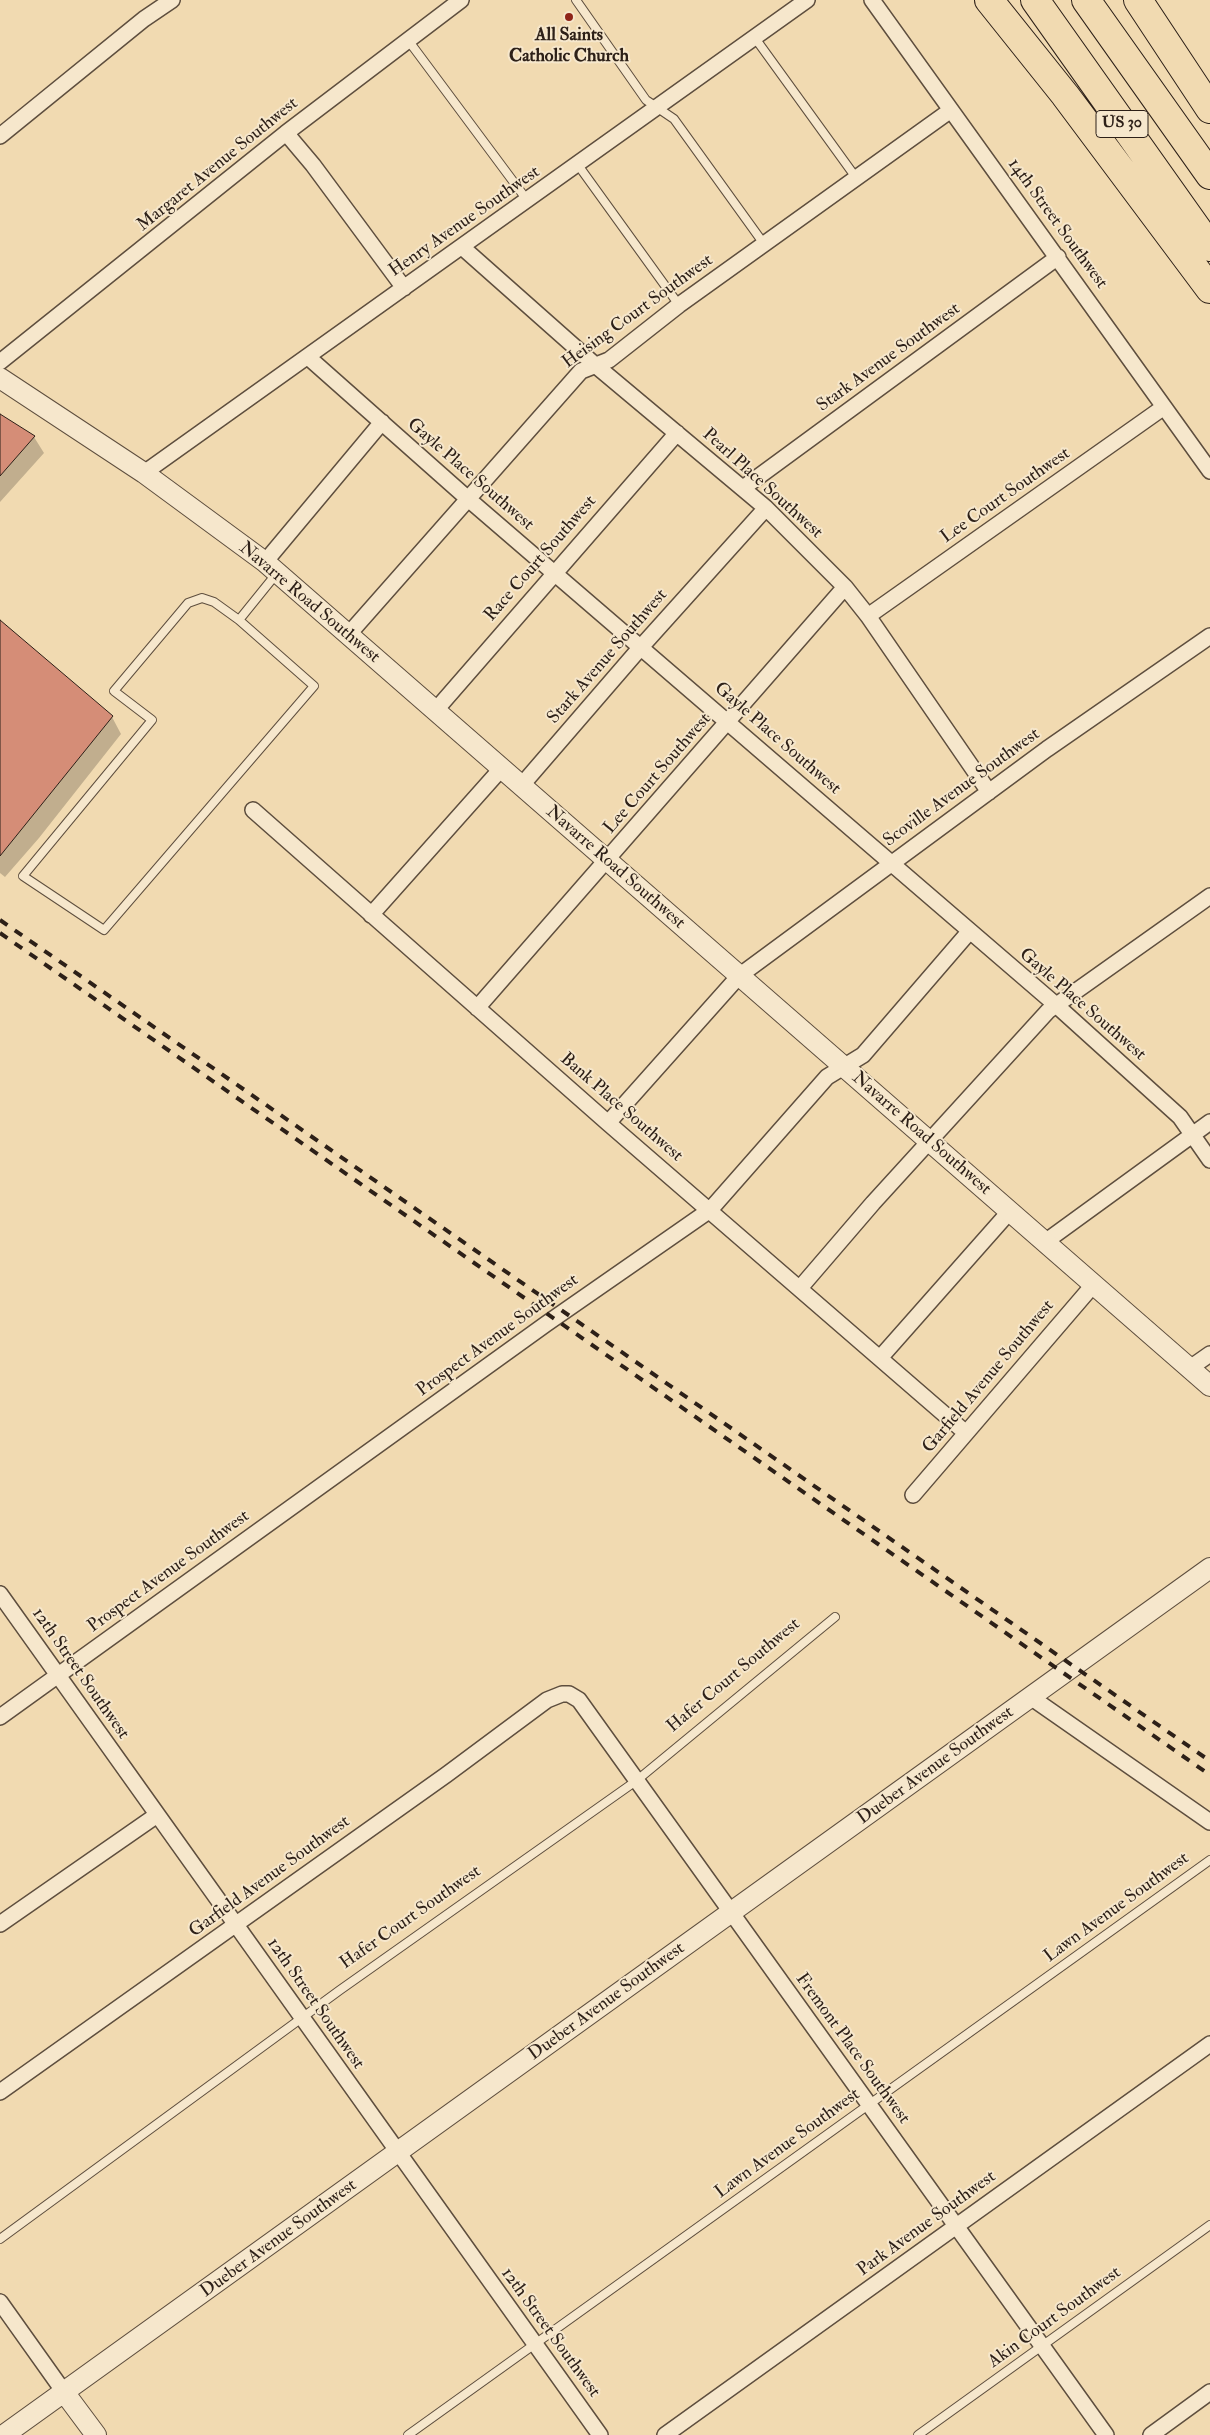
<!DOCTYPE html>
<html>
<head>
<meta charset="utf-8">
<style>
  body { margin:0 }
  canvas { display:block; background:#f1dab1 }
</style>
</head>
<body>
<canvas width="1210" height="2435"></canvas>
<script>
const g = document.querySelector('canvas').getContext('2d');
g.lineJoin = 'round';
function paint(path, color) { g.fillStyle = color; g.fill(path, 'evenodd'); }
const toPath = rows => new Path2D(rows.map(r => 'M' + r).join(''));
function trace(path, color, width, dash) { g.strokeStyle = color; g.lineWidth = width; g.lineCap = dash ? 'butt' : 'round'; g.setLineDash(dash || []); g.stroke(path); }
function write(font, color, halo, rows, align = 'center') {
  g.font = font + ' "IM FELL Double Pica",serif'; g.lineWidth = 4; g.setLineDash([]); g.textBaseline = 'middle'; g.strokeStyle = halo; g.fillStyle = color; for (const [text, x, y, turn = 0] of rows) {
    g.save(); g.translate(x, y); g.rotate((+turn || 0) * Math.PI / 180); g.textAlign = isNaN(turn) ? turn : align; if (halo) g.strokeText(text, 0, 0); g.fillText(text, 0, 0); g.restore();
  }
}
const shadow = toPath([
  [0,415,34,437,44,453,0,502],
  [0,622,112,717,121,734,39,838,5,877,0,873]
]);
const building = toPath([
  [0,414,35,436,0,476,0,414],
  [0,620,113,716,0,856,0,620]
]);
const service = toPath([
  [576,0,646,100,674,119,764,244],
  [755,38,857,179],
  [408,40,527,200],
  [578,165,679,305],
  [239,620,214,602,202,598,188,603,114,691,152,720,23,876,104,930,314,686,239,620,277,573],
  [0,2239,340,1990,636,1781,835,1617],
  [408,2435,1210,1860],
  [918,2435,1210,2225]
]);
const minor = toPath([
  [872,0,1210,471],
  [286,133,313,165,404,288],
  [0,136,144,19,172,0],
  [462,247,594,364,766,508,845,587,868,616,989,792],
  [308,357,467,498,1056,1005,1180,1117,1210,1160],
  [0,362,286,133,461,0],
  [144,473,807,0],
  [743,488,1058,257],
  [265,562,382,422],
  [868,616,1164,407],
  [348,635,581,371,609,360,679,305,951,110],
  [435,711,677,433],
  [521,786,641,647,766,508],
  [253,810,608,1123,966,1433],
  [371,915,501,769],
  [477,1008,845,587],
  [608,1123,739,976,1047,749,1210,636],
  [1045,1242,1210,1122],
  [800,1288,873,1203,1048,1011,1210,896],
  [880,1358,1010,1211],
  [1190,1368,1210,1354],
  [913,1495,1094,1284],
  [0,1594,600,2435],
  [1032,1698,1210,1822],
  [0,1717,546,1324,710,1210,827,1077,863,1055,969,932],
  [0,1924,157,1815],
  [0,2092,446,1775,547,1700,562,1694,569,1694,579,1700,1106,2435],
  [0,2302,64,2392],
  [665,2435,1210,2044],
  [1151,2435,1210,2392]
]);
const tertiary = toPath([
  [0,378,144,473,265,562,1210,1386],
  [64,2392,96,2435],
  [4,2435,1210,1568]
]);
const motorway = toPath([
  [989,0,1065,95,1210,289],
  [1035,0,1210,247],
  [1086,0,1210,175],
  [1138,0,1210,109]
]);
const rail = toPath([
  [0,920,1210,1761],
  [0,933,1210,1775]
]);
const markers = [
  [569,17,5,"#8f2418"]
];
const shields = [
  [1122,124,52]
];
const shieldNames = [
  ["US 30",1122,124]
];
const poiNames = [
  ["All Saints",569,36],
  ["Catholic Church",569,57]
];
const streetNames = [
  ["Margaret Avenue Southwest",218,165,-39],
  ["Henry Avenue Southwest",465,222,-35],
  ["14th Street Southwest",1057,224,54],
  ["Heising Court Southwest",638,312,-36],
  ["Stark Avenue Southwest",889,358,-36],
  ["Gayle Place Southwest",470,475,41],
  ["Pearl Place Southwest",762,484,42],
  ["Lee Court Southwest",1006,496,-35],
  ["Race Court Southwest",541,559,-49],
  ["Navarre Road Southwest",309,603,40],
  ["Stark Avenue Southwest",608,657,-49],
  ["Gayle Place Southwest",777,739,41],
  ["Lee Court Southwest",658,774,-49],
  ["Scoville Avenue Southwest",962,788,-36],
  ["Navarre Road Southwest",615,868,41],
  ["Gayle Place Southwest",1082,1005,41],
  ["Bank Place Southwest",621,1108,41],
  ["Navarre Road Southwest",921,1134,41],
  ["Prospect Avenue Southwest",498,1336,-36],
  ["Garfield Avenue Southwest",989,1377,-50],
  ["Prospect Avenue Southwest",169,1572,-36],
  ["12th Street Southwest",80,1674,55],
  ["Hafer Court Southwest",734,1676,-40],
  ["Dueber Avenue Southwest",936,1766,-36],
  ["Garfield Avenue Southwest",270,1877,-36],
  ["Lawn Avenue Southwest",1117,1908,-36],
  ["Hafer Court Southwest",411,1918,-35],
  ["Dueber Avenue Southwest",607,2002,-36],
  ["12th Street Southwest",315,2004,55],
  ["Fremont Place Southwest",852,2049,54],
  ["Lawn Avenue Southwest",788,2144,-36],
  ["Park Avenue Southwest",927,2224,-36],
  ["Dueber Avenue Southwest",279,2239,-36],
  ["Akin Court Southwest",1055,2318,-36],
  ["12th Street Southwest",550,2333,54]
];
paint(shadow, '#0003');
paint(building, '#d58d77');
trace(building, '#2d2018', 1);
trace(service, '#5e4e3e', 10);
trace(minor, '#5e4e3e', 18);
trace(tertiary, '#5e4e3e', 22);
trace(motorway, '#2d2018', 30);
trace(service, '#f6e7cc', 8);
trace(minor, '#f6e7cc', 15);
trace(tertiary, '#f6e7cc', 20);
trace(motorway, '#f1dab1', 28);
trace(rail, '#2d2018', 4, [9, 9]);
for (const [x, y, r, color] of markers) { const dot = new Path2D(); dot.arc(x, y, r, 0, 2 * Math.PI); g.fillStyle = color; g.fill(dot); trace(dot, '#f6e7cc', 2); }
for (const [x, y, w] of shields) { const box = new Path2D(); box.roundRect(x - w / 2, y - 13.5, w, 27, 4); g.fillStyle = '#f6e7cc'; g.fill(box); trace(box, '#2d2018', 1); }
write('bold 16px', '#2d2018', null, shieldNames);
write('bold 18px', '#2d2018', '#f6e7cc', poiNames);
write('18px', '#2d2018', '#f6e7cc', streetNames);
</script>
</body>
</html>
